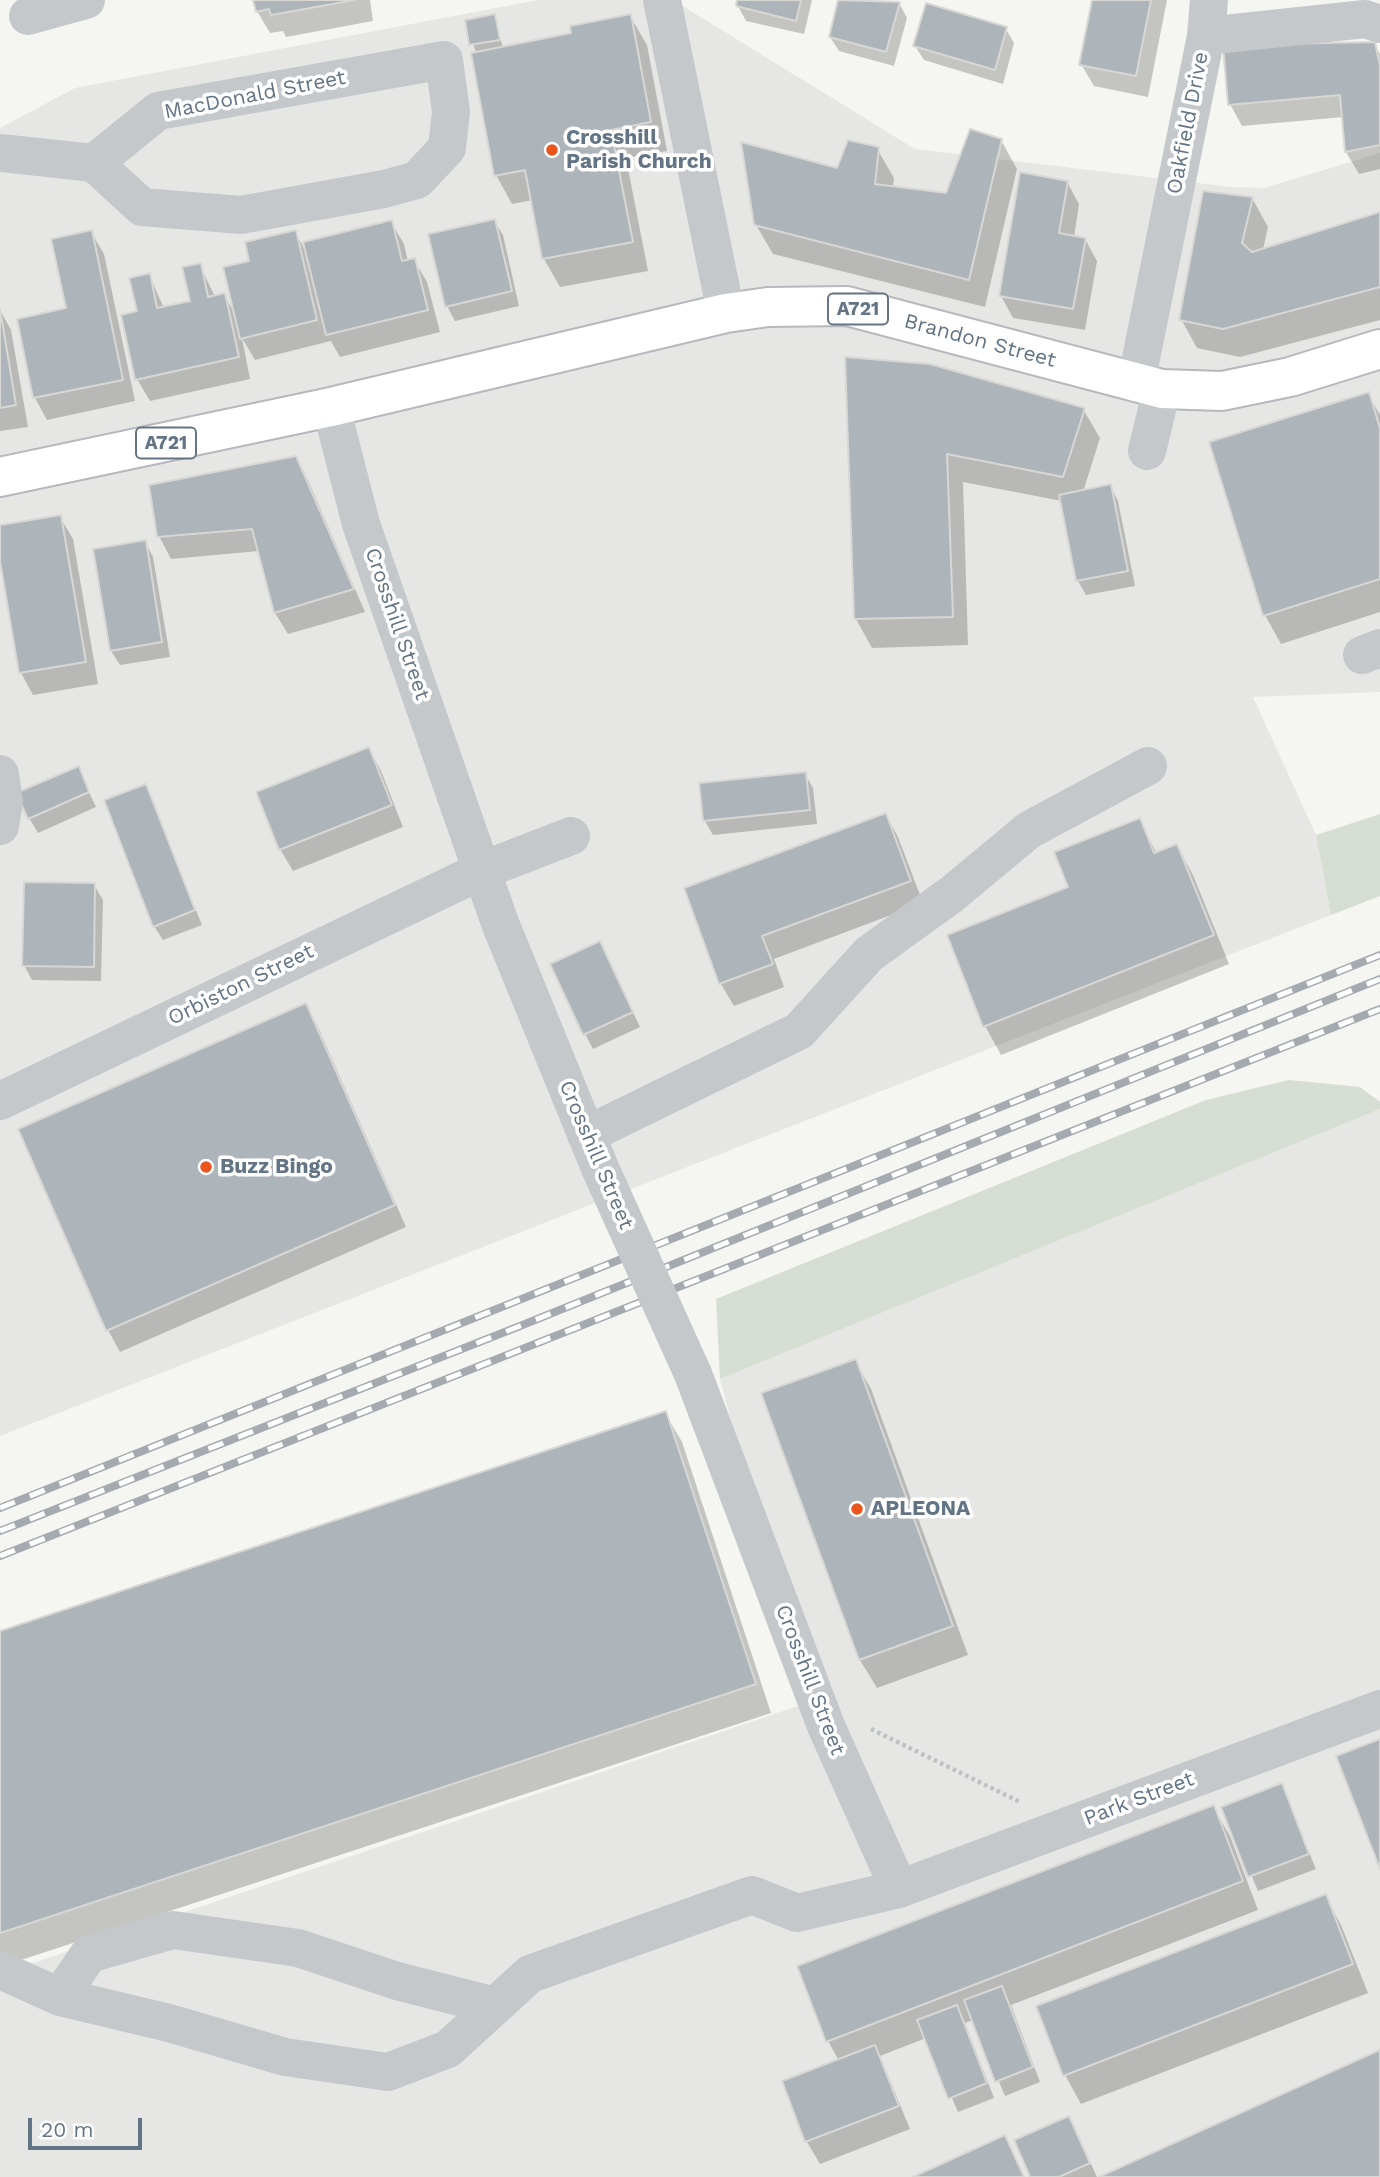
<!DOCTYPE html>
<html>
<head>
<meta charset="utf-8">
<style>
  body { margin:0 }
  #map { position:relative; width:1380px; height:2177px; overflow:hidden; background:#f5f6f1; font-family:"Work Sans",sans-serif }
  canvas { display:block }
  .scale { position:absolute; left:28px; top:2118px; width:114px; height:32px; box-sizing:border-box; border:4px solid #637484; border-top:0; padding-left:9px; font-size:21px; line-height:24px; white-space:nowrap; color:#637484; -webkit-text-stroke:5px #fff; paint-order:stroke }
</style>
</head>
<body>
<div id="map">
<canvas width="1380" height="2177"></canvas>
<div class="scale">20 m</div>
</div>
<script>
const g = document.querySelector('canvas').getContext('2d');
g.lineJoin = 'round';
function paint(path, color) { g.fillStyle = color; g.fill(path, 'evenodd'); }
const toPath = rows => new Path2D(rows.map(r => 'M' + r).join(''));
function trace(path, color, width, dash) { g.strokeStyle = color; g.lineWidth = width; g.lineCap = dash ? 'butt' : 'round'; g.setLineDash(dash || []); g.stroke(path); }
function write(font, color, halo, rows, align = 'center') {
  g.font = font + ' "Work Sans",sans-serif'; g.lineWidth = 7; g.setLineDash([]); g.textBaseline = 'middle'; g.strokeStyle = halo; g.fillStyle = color; for (const [text, x, y, turn = 0] of rows) {
    g.save(); g.translate(x, y); g.rotate((+turn || 0) * Math.PI / 180); g.textAlign = isNaN(turn) ? turn : align; if (halo) g.strokeText(text, 0, 0); g.fillText(text, 0, 0); g.restore();
  }
}
const built = toPath([
  [538,0,673,0,915,149,1231,187,1264,188,1380,153,1380,692,1253,697,1316,835,1331,915,0,1436,0,128,75,88],
  [1380,1109,1380,2177,0,2177,0,1974,804,1704,720,1379]
]);
const green = toPath([
  [1380,814,1380,896,1331,915,1316,835],
  [1289,1080,1360,1087,1380,1102,1380,1109,720,1379,716,1299,1206,1100]
]);
const shadow = toPath([
  [255,0,370,0,373,21,286,37,283,31,270,33,257,11],
  [739,0,812,0,804,34,746,21,738,6],
  [840,0,899,3,907,18,894,66,839,51,830,37],
  [1094,0,1167,0,1148,97,1094,86,1081,64],
  [494,16,503,48,573,35,630,16,647,45,667,151,626,158,648,271,560,287,544,259,533,200,512,204,496,175,476,53,467,21],
  [1006,29,1014,43,1003,84,924,60,915,46],
  [1374,44,1380,54,1380,169,1359,174,1346,152,1344,117,1242,126,1230,104],
  [1001,140,1017,169,985,307,773,254,756,225,838,170,877,149,894,178,893,188,947,195],
  [1067,182,1079,204,1074,237,1085,239,1097,261,1085,330,1013,318,1001,296],
  [1252,198,1268,227,1263,250,1380,214,1380,320,1240,357,1197,348,1181,319],
  [494,221,503,235,519,306,455,321,447,306],
  [391,222,404,244,408,262,414,260,427,282,440,332,340,357,331,341,255,360,242,338,250,379,150,401,137,379,139,312,149,275,164,308,192,302,200,265,215,297,224,295,235,314,251,262,295,232,306,252],
  [91,232,104,254,135,401,47,420,35,398,19,320,68,309],
  [0,310,11,330,28,427,0,431],
  [847,359,1083,409,1100,438,1083,492,1110,486,1118,501,1135,586,1086,595,1078,581,1062,501,963,482,968,645,872,648,856,619],
  [1368,394,1380,415,1380,612,1281,644,1265,615],
  [296,458,308,480,365,612,288,634,275,613,259,551,171,559,159,536],
  [60,517,73,539,98,684,33,695,21,673,0,551,0,527],
  [145,542,153,557,170,657,120,665,111,651],
  [369,749,381,771,403,827,293,871,280,849],
  [78,769,96,807,38,833,29,818],
  [805,774,813,788,817,824,713,835,705,821,701,785],
  [145,786,202,925,163,940,154,926],
  [886,815,898,837,923,903,774,959,784,987,734,1006,721,984,686,889],
  [1139,820,1157,854,1177,846,1193,875,1229,964,1001,1055,985,1026,1070,888],
  [94,885,103,900,101,981,32,980,24,965],
  [607,958,640,1027,593,1049,585,1034],
  [306,1005,318,1027,406,1227,120,1352,108,1330,20,1130],
  [855,1361,871,1389,968,1655,877,1688,860,1660,763,1394],
  [665,1413,682,1442,771,1713,0,1967,0,1632],
  [1281,1786,1316,1869,1258,1891,1223,1808],
  [1213,1807,1230,1836,1258,1910,1011,2005,1040,2082,1005,2096,973,2020,965,2023,994,2098,958,2112,926,2038,880,2056,910,2129,820,2164,807,2142,784,2082,839,2061,828,2041,799,1967],
  [1325,1896,1341,1925,1368,1993,1081,2104,1065,2075],
  [1076,2132,1097,2177,1032,2177]
]);
const building = toPath([
  [253,0,355,0,271,15,269,9,256,12,253,0],
  [737,0,801,0,796,21,736,6,737,0],
  [838,0,900,2,886,52,829,37,838,0],
  [1092,0,1151,0,1136,76,1079,65,1092,0],
  [926,3,1007,27,995,70,913,46,926,3],
  [495,14,500,40,469,45,465,20,495,14],
  [631,14,651,122,611,130,633,242,542,259,525,170,494,176,471,53,571,33,570,26,631,14],
  [1375,42,1380,66,1380,145,1345,152,1340,95,1228,105,1223,45,1375,42],
  [970,129,1002,139,969,280,754,225,741,142,837,168,848,140,879,147,875,184,946,193,970,129],
  [1020,172,1068,181,1059,233,1086,238,1073,309,999,296,1020,172],
  [1203,191,1253,197,1242,243,1252,252,1380,212,1380,287,1223,329,1179,320,1203,191],
  [495,219,512,291,445,307,428,234,495,219],
  [392,220,402,261,415,258,428,310,326,335,303,242,392,220],
  [92,230,123,380,33,398,17,319,66,308,51,239,92,230],
  [296,230,317,320,240,339,223,267,249,261,245,242,296,230],
  [201,263,208,297,225,293,239,357,135,380,121,315,137,311,129,278,150,273,157,308,190,301,182,267,201,263],
  [0,309,16,405,0,408,0,309],
  [845,357,930,364,1085,408,1063,477,947,454,953,617,854,619,845,357],
  [1369,392,1380,428,1380,579,1263,616,1209,442,1369,392],
  [296,456,354,589,274,613,252,529,157,537,149,485,296,456],
  [1111,484,1128,571,1076,581,1059,495,1111,484],
  [61,515,86,662,19,673,0,561,0,525,61,515],
  [146,540,162,642,110,651,93,549,146,540],
  [369,747,392,805,279,850,256,792,369,747],
  [79,766,89,792,28,819,16,793,79,766],
  [806,772,810,810,703,821,699,783,806,772],
  [146,784,195,910,153,927,104,800,146,784],
  [886,813,911,881,762,936,773,964,719,984,684,888,886,813],
  [1140,818,1154,853,1177,844,1214,935,983,1027,947,935,1068,887,1054,852,1140,818],
  [24,882,95,883,94,967,22,966,24,882],
  [600,941,633,1012,583,1035,550,964,600,941],
  [306,1003,395,1205,106,1331,18,1129,306,1003],
  [856,1359,953,1626,859,1660,761,1393,856,1359],
  [666,1411,756,1684,0,1933,0,1631,666,1411],
  [1380,1739,1380,1869,1336,1756,1380,1739],
  [1282,1783,1309,1854,1248,1877,1221,1807,1282,1783],
  [1214,1805,1243,1881,826,2042,797,1966,1214,1805],
  [1326,1894,1353,1964,1063,2076,1036,2006,1326,1894],
  [1002,1986,1033,2067,995,2082,964,2000,1002,1986],
  [957,2005,987,2083,948,2099,917,2020,957,2005],
  [875,2045,899,2106,805,2142,782,2081,875,2045],
  [1380,2050,1380,2177,1099,2177,1380,2050],
  [1069,2116,1090,2163,1059,2177,1030,2177,1014,2140,1069,2116],
  [1005,2135,1024,2177,913,2177,1005,2135]
]);
const path = toPath([
  [871,1729,1020,1802]
]);
const minor = toPath([
  [662,0,726,313],
  [28,16,86,0],
  [1206,36,1209,0],
  [0,153,94,163,158,111,444,60,451,112,447,148,417,180,384,189,241,215,142,207,94,163],
  [1136,383,1206,36,1365,19,1380,24],
  [331,407,361,524,500,923,600,1168],
  [1147,451,1162,389],
  [1362,655,1380,648],
  [0,774,4,801,0,826],
  [0,1101,483,870,571,836],
  [586,1135,799,1031,869,954,952,894,1029,830,1148,766],
  [693,1374,826,1726,899,1889],
  [0,1970,60,1997,169,2023,285,2057,388,2072,448,2049,530,1974,752,1895,797,1913,899,1889,1380,1709],
  [60,1997,89,1954,173,1930,298,1948,397,1981,495,2006]
]);
const major = toPath([
  [0,477,331,407,726,313,768,307,847,306,1162,389,1222,391,1290,377,1380,349]
]);
const rail = toPath([
  [0,1508,1380,955],
  [0,1531,520,1326,1380,979],
  [0,1556,1380,1009]
]);
const minorBridge = toPath([
  [600,1168,693,1374]
]);
const markers = [
  [552,150,7,"#ea541d"],
  [206,1167,7,"#ea541d"],
  [857,1509,7,"#ea541d"]
];
const shields = [
  [858,309,60],
  [166,443,60]
];
const shieldNames = [
  ["A721",858,309],
  ["A721",166,443]
];
const streetNames = [
  ["MacDonald Street",255,95,-11],
  ["Oakfield Drive",1188,123,-79],
  ["Brandon Street",980,341,15],
  ["Crosshill Street",397,624,71],
  ["Orbiston Street",241,985,-26],
  ["Crosshill Street",596,1155,67],
  ["Crosshill Street",810,1680,69],
  ["Park Street",1139,1799,-21]
];
const poiNames = [
  ["Crosshill",566,138],
  ["Parish Church",566,162],
  ["Buzz Bingo",220,1167],
  ["APLEONA",871,1509]
];
paint(built, '#e6e7e5');
paint(green, '#d6ddd2');
paint(shadow, '#0003');
paint(building, '#adb4ba');
trace(building, '#d7d7d4', 2);
trace(major, '#b5b9bd', 42);
trace(path, '#bec0c2', 4.5, [3.5, 3.5]);
trace(minor, '#c5c8cb', 38);
trace(major, '#fff', 38);
trace(rail, '#a4aab0', 8);
trace(rail, '#fff', 5, [16]);
trace(minorBridge, '#c5c8cb', 38);
for (const [x, y, r, color] of markers) { const dot = new Path2D(); dot.arc(x, y, r, 0, 2 * Math.PI); g.fillStyle = color; g.fill(dot); trace(dot, '#fff', 2.5); }
for (const [x, y, w] of shields) { const box = new Path2D(); box.roundRect(x - w / 2, y - 15.5, w, 31, 5); g.fillStyle = '#fff'; g.fill(box); trace(box, '#637484', 2); }
write('bold 19px', '#637484', null, shieldNames);
write('21px', '#637484', '#fff', streetNames);
write('bold 21px', '#637484', '#fff', poiNames, 'left');
</script>
</body>
</html>
